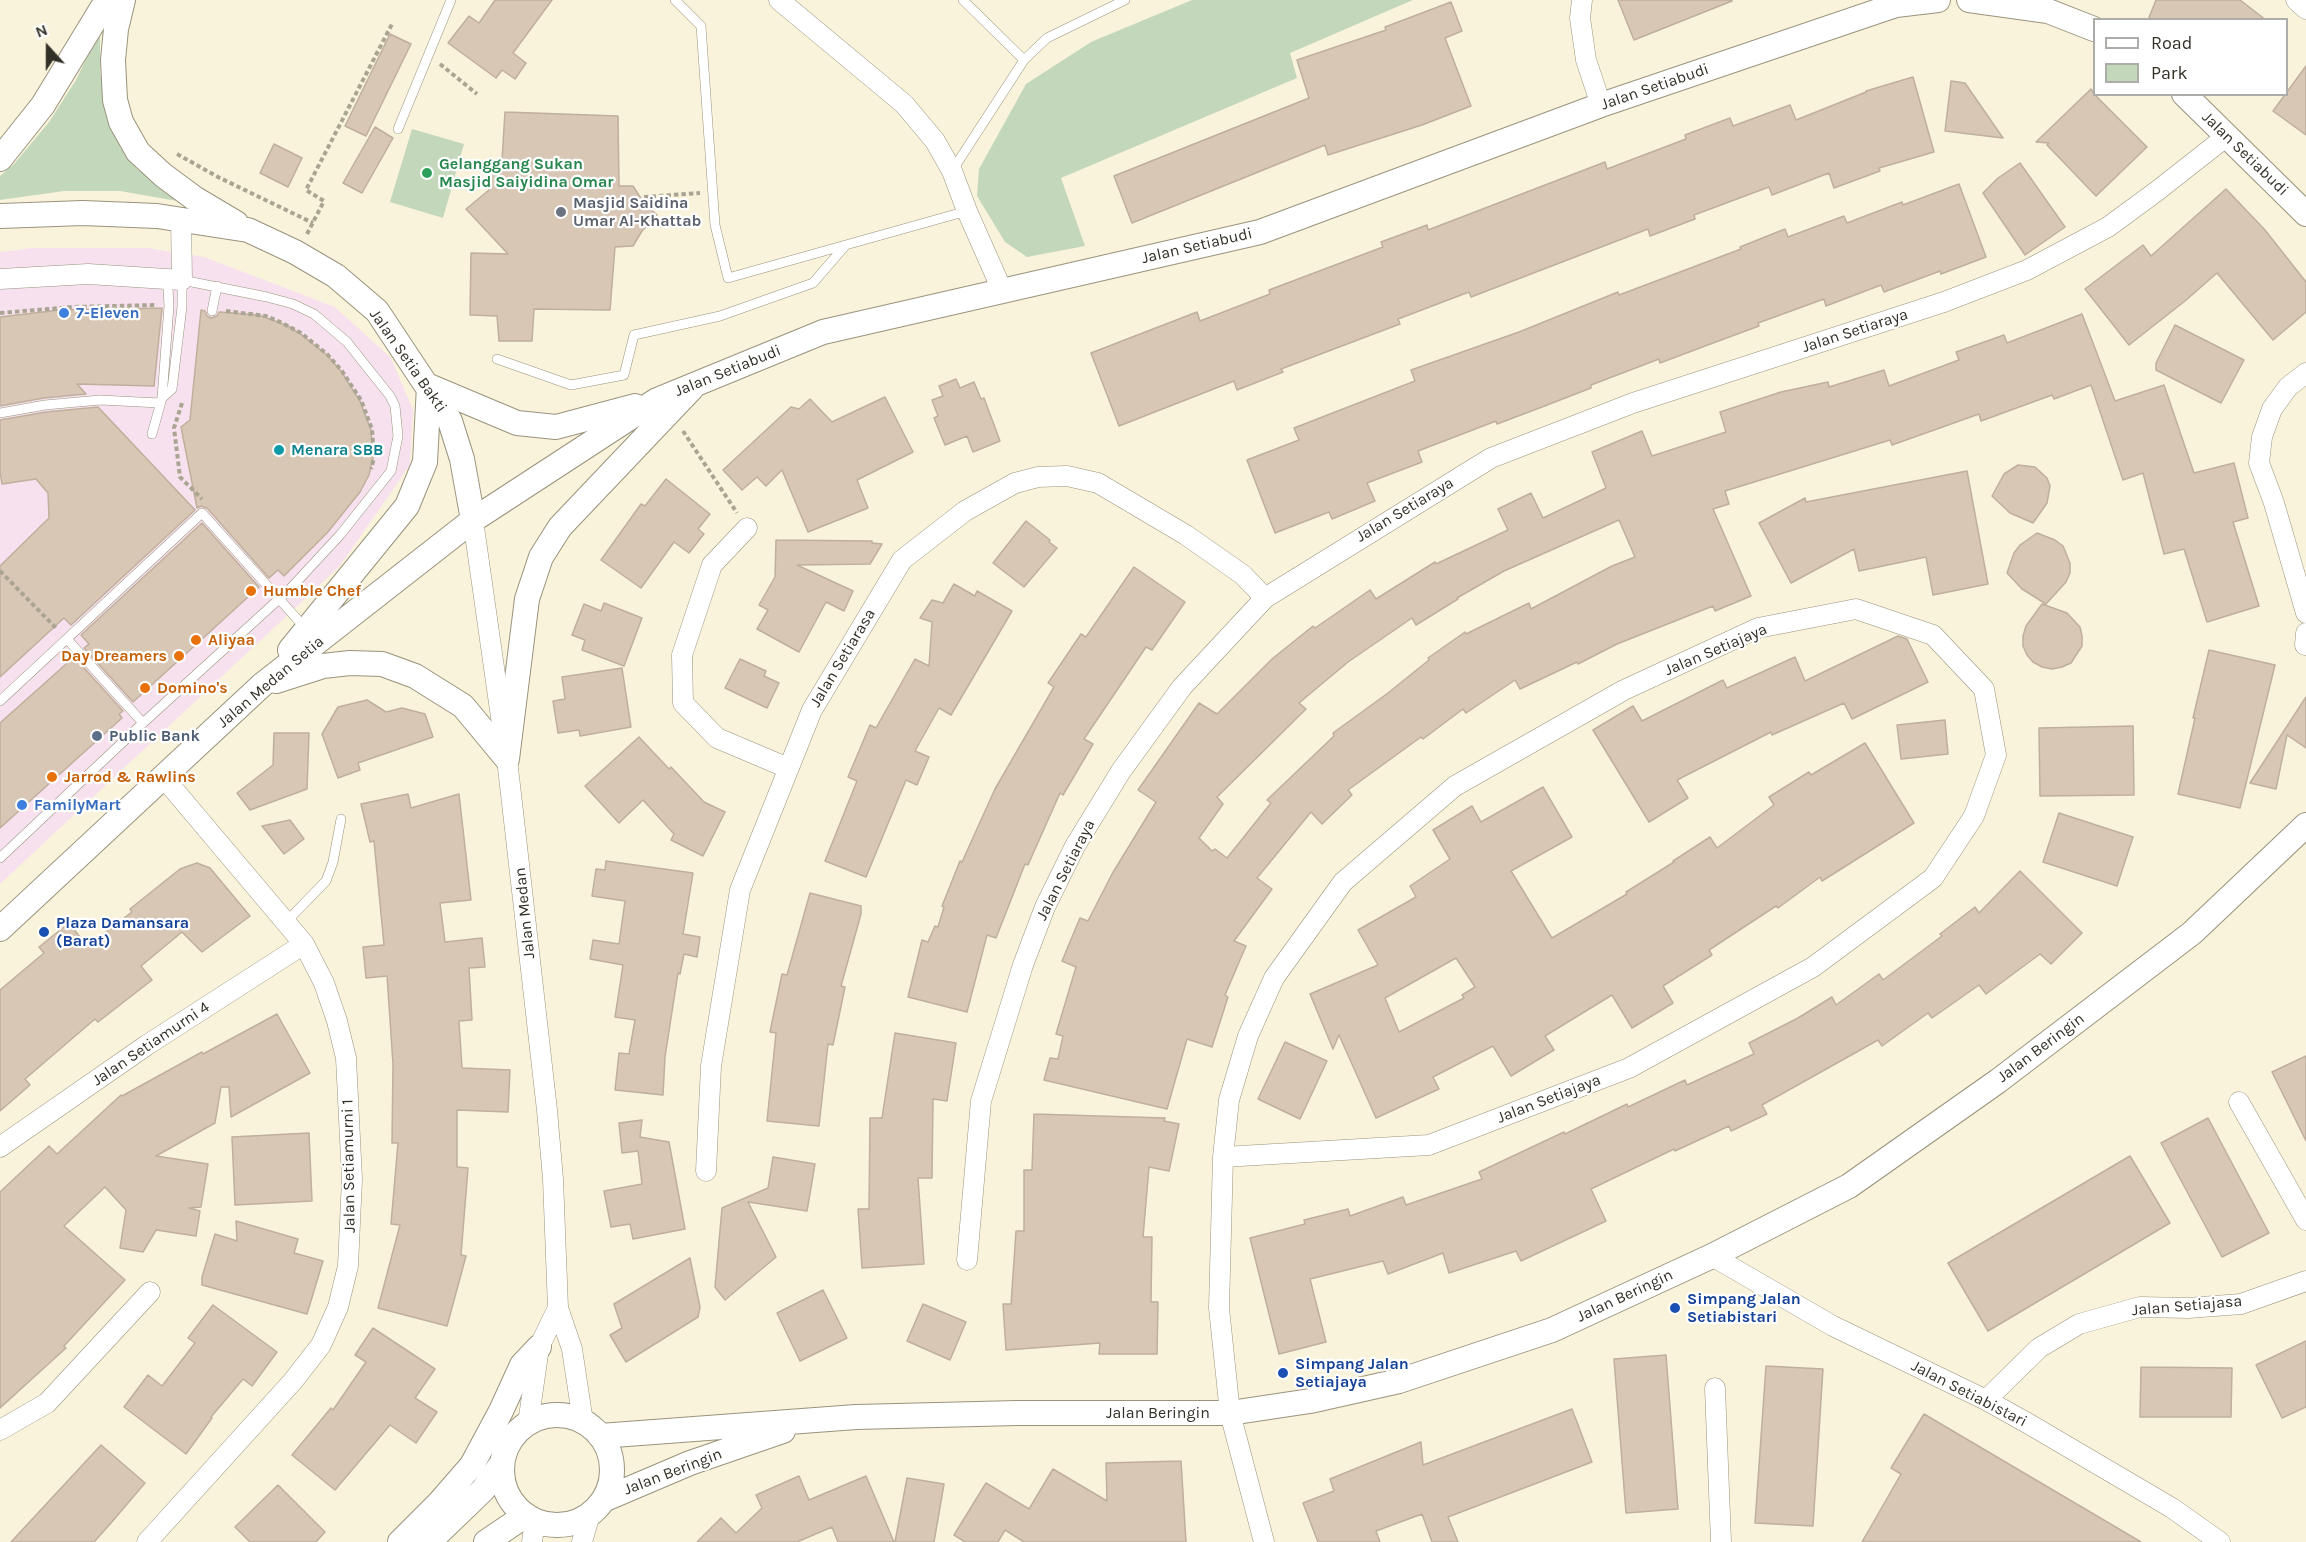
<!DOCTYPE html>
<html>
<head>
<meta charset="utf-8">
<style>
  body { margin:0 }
  #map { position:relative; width:2306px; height:1542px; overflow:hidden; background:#faf3db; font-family:Karla,sans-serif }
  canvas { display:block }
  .legend { position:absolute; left:2093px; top:18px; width:195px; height:78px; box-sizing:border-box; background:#fff; border:2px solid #adaca9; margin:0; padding:8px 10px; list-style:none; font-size:18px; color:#333027 }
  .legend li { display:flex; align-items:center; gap:12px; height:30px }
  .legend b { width:30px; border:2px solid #adaca9 }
  .north { position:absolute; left:18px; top:18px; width:60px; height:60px; -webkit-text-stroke:4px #fff; paint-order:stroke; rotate:339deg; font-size:16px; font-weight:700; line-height:24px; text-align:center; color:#333027 }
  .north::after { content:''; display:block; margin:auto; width:21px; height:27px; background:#333027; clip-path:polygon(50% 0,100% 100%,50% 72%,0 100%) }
</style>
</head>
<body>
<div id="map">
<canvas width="2306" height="1542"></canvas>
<ul class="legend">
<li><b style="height:8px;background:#fff"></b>Road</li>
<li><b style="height:16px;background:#c3d8ba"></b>Park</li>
</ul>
<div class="north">N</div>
</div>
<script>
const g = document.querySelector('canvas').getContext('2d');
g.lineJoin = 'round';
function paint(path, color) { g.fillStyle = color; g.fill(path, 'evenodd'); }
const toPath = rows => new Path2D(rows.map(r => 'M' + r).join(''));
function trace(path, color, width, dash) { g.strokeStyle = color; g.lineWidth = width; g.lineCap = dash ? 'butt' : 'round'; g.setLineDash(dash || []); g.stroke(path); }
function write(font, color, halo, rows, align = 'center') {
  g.font = font + ' Karla,sans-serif'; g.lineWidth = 4.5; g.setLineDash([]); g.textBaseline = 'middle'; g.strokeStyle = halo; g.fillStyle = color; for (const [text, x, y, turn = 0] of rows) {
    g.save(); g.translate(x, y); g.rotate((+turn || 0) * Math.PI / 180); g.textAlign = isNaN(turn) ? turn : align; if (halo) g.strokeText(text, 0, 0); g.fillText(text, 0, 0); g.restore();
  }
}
const commercial = toPath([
  [32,248,148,248,204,257,335,307,391,358,413,410,410,465,339,567,0,884,0,252]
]);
const green = toPath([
  [1192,0,1413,0,1290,53,1297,78,1061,178,1085,246,1027,257,1005,242,977,196,979,169,1026,84,1091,42],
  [100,30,100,73,107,111,120,147,137,169,183,202,120,191,64,191,0,200,0,176,14,164,49,122,76,80],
  [412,129,464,144,443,218,390,202]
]);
const building = toPath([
  [495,0,552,0,513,53,526,63,515,79,502,70,496,78,448,43,469,16,479,23,495,0],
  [1618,0,1732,0,1732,1,1634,40,1618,0],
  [2156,0,2240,0,2266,20,2148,20,2156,0],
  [1451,2,1462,31,1445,38,1471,106,1422,125,1328,155,1325,145,1132,223,1114,176,1309,98,1297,60,1386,30,1385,27,1451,2],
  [390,34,411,44,366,136,345,126,390,34],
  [2306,66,2306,135,2273,111,2306,66],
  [1913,77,1934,152,1879,168,1880,171,1834,188,1829,173,1772,195,1769,187,1694,215,1695,219,1650,236,1648,229,1471,297,1469,292,1398,319,1400,324,1281,369,1283,372,1237,390,1234,381,1119,426,1091,353,1197,312,1200,321,1270,294,1269,290,1383,247,1381,242,1427,225,1428,230,1605,162,1607,169,1686,139,1685,135,1730,118,1733,126,1790,105,1796,120,1866,92,1866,91,1913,77],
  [1951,81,1965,83,2003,138,1945,131,1951,81],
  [2091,89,2094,94,2147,147,2096,196,2047,145,2049,143,2036,142,2091,89],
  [505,112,618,116,619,186,633,186,644,203,657,215,642,231,633,246,615,247,610,310,534,309,532,341,499,341,497,316,470,315,471,253,508,254,466,209,489,190,491,160,502,160,505,112],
  [375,127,393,138,362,193,343,183,375,127],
  [274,144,302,158,288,187,260,173,274,144],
  [2020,163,2065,227,2025,255,1983,193,1998,178,2020,163],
  [1959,184,1986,257,1941,274,1940,271,1884,292,1881,285,1826,306,1824,299,1758,323,1759,326,1713,343,1660,363,1659,359,1591,385,1591,388,1542,407,1497,424,1496,421,1418,451,1422,462,1367,483,1375,501,1332,519,1329,512,1275,533,1247,460,1299,440,1294,428,1415,381,1411,370,1519,332,1618,292,1619,295,1741,249,1740,247,1785,229,1788,237,1844,216,1847,223,1902,202,1903,205,1959,184],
  [2226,189,2265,230,2306,282,2306,312,2273,340,2217,273,2185,301,2129,345,2085,289,2143,245,2151,256,2226,189],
  [162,308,154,386,77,384,86,394,44,398,0,406,0,317,60,310,162,308],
  [201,310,205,311,207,316,211,318,217,316,219,312,259,315,288,326,302,335,327,355,341,371,360,401,371,430,373,458,369,475,360,492,327,533,284,576,278,570,269,578,207,508,201,506,197,508,181,427,190,420,201,310],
  [2082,314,2115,401,2164,385,2194,473,2234,463,2248,518,2233,522,2259,606,2207,622,2184,549,2164,554,2143,473,2123,480,2091,385,2054,399,2052,395,1981,421,1979,414,1892,445,1890,440,1725,491,1729,504,1713,509,1751,596,1715,611,1713,606,1617,644,1578,664,1577,662,1520,689,1515,680,1466,713,1463,709,1423,739,1421,737,1348,790,1352,795,1322,824,1311,812,1257,878,1272,889,1234,941,1246,946,1225,995,1228,997,1212,1047,1187,1039,1167,1109,1044,1080,1050,1058,1058,1059,1063,1036,1056,1034,1076,967,1062,961,1080,918,1088,921,1112,874,1156,802,1138,790,1199,703,1217,714,1272,659,1313,626,1315,628,1370,590,1376,599,1435,562,1436,564,1508,530,1498,509,1531,493,1543,518,1606,488,1592,452,1642,431,1652,456,1726,432,1720,412,1781,392,1828,382,1829,387,1884,370,1889,386,1959,360,1956,352,2004,335,2007,343,2082,314],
  [1619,520,1635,557,1612,566,1531,609,1529,603,1466,634,1465,632,1428,658,1429,660,1388,693,1333,733,1334,736,1267,800,1271,803,1227,858,1215,849,1212,851,1199,838,1223,804,1217,797,1306,709,1299,703,1348,662,1412,618,1416,625,1458,599,1457,598,1504,571,1619,520],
  [2175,325,2244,360,2221,403,2156,370,2156,363,2175,325],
  [956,379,960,388,974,382,981,399,984,398,1000,441,973,452,967,436,945,445,934,418,938,416,932,400,943,396,939,386,956,379],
  [885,397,913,452,857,480,868,508,808,532,782,470,766,486,757,477,742,490,723,470,791,407,799,409,810,399,832,422,885,397],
  [98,407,195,510,71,625,64,618,0,677,0,566,49,518,48,493,36,479,2,484,0,471,0,420,46,412,98,407],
  [2018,465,2035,467,2047,478,2050,486,2047,503,2033,523,2010,513,1992,496,2004,474,2018,465],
  [1967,471,1988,584,1933,595,1926,557,1859,571,1854,549,1791,583,1759,523,1805,498,1806,502,1967,471],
  [666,479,710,514,698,529,704,534,689,553,674,542,641,588,601,560,641,504,645,506,666,479],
  [1026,521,1050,540,1049,542,1057,548,1024,587,993,563,1026,521],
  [202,523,259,587,133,702,84,648,89,644,81,635,202,523],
  [2037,533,2055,540,2063,546,2070,563,2070,573,2066,582,2046,604,2022,589,2007,573,2014,553,2020,545,2037,533],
  [776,540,872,541,872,543,882,544,870,564,797,565,853,591,844,611,826,602,799,652,757,629,768,610,759,605,775,577,776,540],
  [1134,567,1185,602,1152,650,1146,647,1084,739,1093,744,1063,795,1060,793,1028,865,1025,864,996,938,987,935,967,1012,908,997,922,940,928,942,935,926,938,927,944,907,942,906,960,861,962,862,995,789,1054,687,1048,683,1081,634,1086,637,1134,567],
  [954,584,975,596,977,591,1012,611,951,715,939,708,915,751,929,757,917,785,906,780,866,877,825,861,857,781,848,777,870,725,876,728,915,659,929,666,932,622,920,618,932,600,943,603,954,584],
  [604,603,642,618,624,666,582,650,585,640,572,635,584,604,601,611,604,603],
  [2042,604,2067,613,2080,627,2082,636,2082,646,2071,663,2062,667,2052,669,2042,667,2033,662,2027,655,2023,646,2023,636,2026,626,2042,604],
  [1898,636,1907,639,1928,682,1852,719,1844,703,1772,735,1771,732,1677,780,1688,798,1649,822,1593,730,1633,706,1642,721,1723,680,1727,688,1795,657,1805,681,1898,636],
  [2209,650,2275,665,2240,808,2178,794,2195,718,2193,718,2209,650],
  [74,657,123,711,119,714,122,718,0,828,0,723,74,657],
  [740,659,766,671,764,676,779,683,767,708,725,688,740,659],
  [622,668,631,727,580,736,579,730,558,733,553,701,565,699,562,677,622,668],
  [2306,697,2306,748,2287,735,2276,789,2250,783,2306,697],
  [367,700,386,712,402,708,425,714,433,737,358,763,360,770,338,778,322,734,338,707,367,700],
  [1945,720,1948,754,1901,759,1897,725,1945,720],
  [2133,726,2134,795,2040,796,2039,728,2133,726],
  [274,733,309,733,307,789,250,810,237,793,273,765,274,733],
  [639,737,669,769,671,767,704,802,725,812,703,856,671,840,674,834,643,800,619,823,585,786,639,737],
  [1865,743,1914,823,1822,881,1820,877,1778,908,1776,906,1709,950,1712,955,1663,986,1673,1003,1632,1028,1612,995,1545,1036,1554,1050,1511,1076,1493,1046,1433,1077,1439,1089,1376,1118,1339,1035,1333,1049,1310,994,1378,965,1358,930,1416,897,1410,886,1450,859,1433,830,1472,806,1481,822,1543,787,1572,837,1511,871,1552,938,1627,894,1626,892,1674,862,1673,861,1710,837,1717,848,1774,805,1769,797,1809,772,1811,775,1865,743],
  [1456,958,1475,987,1462,995,1464,998,1399,1032,1385,998,1456,958],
  [408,794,411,808,459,794,471,900,440,903,445,942,482,938,485,967,469,968,472,1020,459,1021,462,1068,510,1070,508,1112,457,1110,457,1167,468,1168,461,1255,466,1256,447,1326,378,1308,400,1225,391,1224,398,1143,392,1143,393,1064,387,976,366,978,363,947,384,945,374,841,370,842,361,804,408,794],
  [2059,813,2133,837,2117,886,2043,862,2059,813],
  [290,820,304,839,284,854,262,826,290,820],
  [606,861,693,873,683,934,700,937,697,957,684,954,680,974,678,973,665,1057,663,1095,615,1090,619,1053,629,1054,635,1020,615,1017,623,965,590,959,593,940,619,944,625,901,592,896,596,869,605,870,606,861],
  [197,863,210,868,250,916,202,952,182,932,141,966,152,980,98,1022,95,1019,25,1079,30,1085,0,1111,0,990,44,953,39,947,69,923,87,946,132,912,130,909,180,869,197,863],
  [2020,871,2082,933,2051,964,2040,954,1986,994,1979,985,1932,1018,1928,1013,1882,1046,1878,1040,1762,1105,1767,1114,1731,1131,1729,1126,1675,1151,1674,1149,1591,1189,1606,1221,1521,1261,1516,1251,1449,1273,1443,1253,1388,1274,1383,1261,1310,1279,1326,1342,1279,1354,1250,1238,1305,1224,1304,1220,1348,1209,1350,1216,1403,1197,1406,1205,1482,1179,1479,1172,1564,1132,1565,1134,1627,1104,1628,1107,1685,1080,1687,1085,1754,1054,1749,1043,1798,1018,1832,997,1836,1005,1879,974,1883,980,1942,936,1940,934,1975,907,1979,913,2020,871],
  [810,893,861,906,861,914,841,986,845,987,833,1045,828,1044,819,1126,767,1121,776,1033,770,1032,782,974,787,975,810,893],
  [277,1014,310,1073,231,1117,229,1087,221,1087,215,1123,156,1156,208,1164,201,1207,189,1208,200,1211,196,1236,156,1230,143,1252,120,1248,126,1210,105,1187,64,1226,125,1280,64,1346,66,1348,0,1408,0,1192,49,1146,57,1154,121,1095,122,1096,202,1052,203,1054,277,1014],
  [895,1033,956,1043,947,1101,933,1099,932,1178,918,1178,924,1264,862,1268,858,1209,869,1209,870,1118,882,1118,895,1033],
  [1285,1042,1327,1061,1300,1119,1258,1099,1285,1042],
  [2306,1056,2306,1141,2272,1072,2306,1056],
  [1034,1114,1165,1118,1164,1121,1179,1124,1169,1171,1149,1167,1143,1237,1152,1237,1151,1302,1158,1302,1157,1354,1099,1354,1100,1343,1006,1350,1003,1304,1011,1304,1016,1231,1024,1231,1024,1170,1032,1170,1034,1114],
  [2208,1118,2269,1233,2222,1257,2161,1143,2208,1118],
  [642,1120,640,1137,669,1142,685,1229,633,1239,630,1224,611,1227,604,1191,642,1184,638,1151,622,1153,619,1123,642,1120],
  [309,1133,312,1201,235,1205,232,1137,309,1133],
  [2130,1156,2170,1223,1988,1331,1948,1263,2130,1156],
  [773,1157,815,1164,807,1211,748,1202,776,1257,725,1300,715,1287,722,1208,768,1188,773,1157],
  [236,1221,298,1239,294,1253,323,1261,307,1314,202,1285,202,1277,215,1234,237,1241,236,1221],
  [690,1258,700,1307,698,1317,626,1362,610,1335,622,1328,614,1304,690,1258],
  [823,1290,847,1338,800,1361,777,1313,823,1290],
  [923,1304,966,1322,950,1360,907,1341,923,1304],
  [213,1305,277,1352,252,1386,243,1379,211,1417,212,1418,186,1454,124,1407,148,1375,162,1386,195,1343,188,1338,213,1305],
  [373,1328,435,1369,415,1398,437,1412,416,1443,390,1425,335,1490,292,1455,331,1408,333,1410,366,1362,355,1355,373,1328],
  [2306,1341,2306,1407,2282,1418,2256,1365,2306,1341],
  [1666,1355,1678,1509,1626,1513,1614,1359,1666,1355],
  [1766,1366,1823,1369,1813,1526,1755,1523,1766,1366],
  [2141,1367,2232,1368,2231,1417,2140,1417,2141,1367],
  [1572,1409,1592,1462,1448,1517,1458,1542,1432,1542,1422,1514,1376,1531,1380,1542,1318,1542,1303,1503,1334,1491,1330,1479,1421,1442,1423,1465,1572,1409],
  [1924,1414,2141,1542,1862,1542,1901,1474,1891,1468,1924,1414],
  [101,1445,145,1483,111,1523,94,1542,11,1542,101,1445],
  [1181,1461,1186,1542,1024,1542,1005,1530,998,1542,965,1542,954,1535,986,1483,1029,1509,1053,1469,1107,1501,1106,1463,1181,1461],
  [799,1476,809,1500,866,1476,894,1542,838,1542,832,1527,797,1542,697,1542,721,1518,736,1533,762,1508,756,1495,799,1476],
  [907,1478,944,1484,934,1542,895,1542,907,1478],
  [278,1485,325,1532,316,1542,250,1542,235,1527,278,1485]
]);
const path = toPath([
  [440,64,477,94],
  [177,154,218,177,313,223],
  [644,197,700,193],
  [643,226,699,225],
  [307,234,324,201,306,190,392,24],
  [226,311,266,316,282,323,301,333,327,354,342,371,361,400,372,429,374,458,371,469],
  [0,313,72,307,155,305],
  [182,403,174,428,180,477,202,499],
  [683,431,737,513],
  [0,571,56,628]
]);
const service = toPath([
  [675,0,701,26,715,225,728,278,967,211],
  [963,0,1024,60],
  [398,129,451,0],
  [952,171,1024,60,1047,38,1125,0],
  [212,311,217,286],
  [497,359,571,385,624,375,634,335,720,316,813,283,845,246],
  [0,413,45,405,100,400,160,403],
  [152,434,162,398,169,306,168,288,164,278],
  [67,639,143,723],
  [0,701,202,513,307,630],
  [0,858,143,723,290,589,340,535,391,471,398,436,395,406,390,396,347,342,314,314,293,304,267,297,182,280,182,307,172,389,162,398],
  [286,922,326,881,333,862,341,819]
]);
const minor = toPath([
  [779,0,904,104,935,141,952,171,967,211,1002,290],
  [1582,0,1580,18,1586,60,1601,105],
  [2296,0,2306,9],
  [0,279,88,274,182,280,181,219],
  [2306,373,2288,387,2272,409,2262,437,2259,463,2274,503,2306,613],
  [473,520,507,759,547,1110,553,1179,558,1308,572,1349,583,1422],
  [747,528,712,565,682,655,683,703,717,738,788,768],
  [2305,645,2306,633],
  [2239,1102,2306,1220],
  [0,1147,147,1045,304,944],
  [1223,1157,1429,1145,1629,1068,1813,967,1933,878,1974,816,1996,755,1984,689,1933,635,1856,609,1758,628,1624,690,1455,786,1343,882,1274,978,1248,1036,1229,1100,1223,1157,1219,1308,1230,1413,1264,1542],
  [706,1171,711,1066,740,890,812,710,902,560,965,511,1015,483,1038,477,1067,476,1098,483,1186,535,1243,575,1265,598],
  [1712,1256,1833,1326,1986,1400,2029,1424,2172,1508,2220,1542],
  [967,1260,981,1101,1023,965,1045,907,1075,846,1121,771,1182,687,1265,598,1491,458,1633,403,1944,302,2027,270,2108,227,2157,191,2227,136],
  [1715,1388,1721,1542],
  [1986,1400,2039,1348,2079,1324,2140,1307,2188,1308,2241,1304,2306,1281],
  [528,1424,539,1347,558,1308],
  [0,1430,47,1403,150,1292],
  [147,1542,293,1381,321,1345,338,1307,348,1266,352,1179,346,1058,337,1021,324,983,304,944,164,778],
  [532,1542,535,1520],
  [582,1542,590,1514]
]);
const tertiary = toPath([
  [123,0,116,29,113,60,115,100,121,122,138,152,163,175,194,198,236,223],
  [1969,0,2048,11,2094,29],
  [2184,94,2306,214],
  [0,159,43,105,107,0],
  [0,216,83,213,157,216,248,230,295,252,336,276,377,311,450,421,462,459,473,520],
  [429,386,517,423,556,427,635,406],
  [290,650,407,506,425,462,429,386],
  [276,681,323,666,350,663,382,664,415,676,463,706,507,759],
  [507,759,527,599,541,557,560,527,692,388],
  [0,929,262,685,473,520,657,400,823,332,1260,232,1601,105,1896,5,1938,0],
  '502 1470a55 55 0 1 1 110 0a55 55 0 1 1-110 0Z',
  [600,1436,856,1417,1017,1413,1230,1413,1310,1401,1399,1381,1552,1330,1712,1256,1849,1186,1998,1081,2192,933,2306,825],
  [603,1500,690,1463,783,1431],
  [400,1542,439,1503,472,1465,501,1411,522,1365,539,1347],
  [429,1542,483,1490,502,1463],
  [486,1542,526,1515]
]);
const markers = [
  [427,173,6,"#2e9e5b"],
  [561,212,6,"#6b7280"],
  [64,313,6,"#3f7fe0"],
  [279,450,6,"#0f9aa8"],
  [251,591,6,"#e8710a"],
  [196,640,6,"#e8710a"],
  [179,656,6,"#e8710a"],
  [145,688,6,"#e8710a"],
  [97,736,6,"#5c6f8a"],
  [52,777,6,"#e8710a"],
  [22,805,6,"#3f7fe0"],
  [44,932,6,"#1a4fb4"],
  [1675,1308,6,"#1a4fb4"],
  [1283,1373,6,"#1a4fb4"]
];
const streetNames = [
  ["Jalan Setiabudi",1655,87,-19],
  ["Jalan Setiabudi",2245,154,44],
  ["Jalan Setiabudi",1197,246,-13],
  ["Jalan Setiaraya",1855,331,-18],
  ["Jalan Setia Bakti",408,361,55],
  ["Jalan Setiabudi",728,371,-22],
  ["Jalan Setiaraya",1405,510,-31],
  ["Jalan Setiajaya",1716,650,-23],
  ["Jalan Setiarasa",843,658,-59],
  ["Jalan Medan Setia",271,682,-40],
  ["Jalan Setiaraya",1066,870,-63],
  ["Jalan Medan",525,913,-96],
  ["Jalan Setiamurni 4",151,1044,-34],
  ["Jalan Beringin",2041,1048,-37],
  ["Jalan Setiajaya",1549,1099,-21],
  ["Jalan Setiamurni 1",349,1166,-91],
  ["Jalan Beringin",1625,1296,-25],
  ["Jalan Setiajasa",2187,1306,-5],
  ["Jalan Setiabistari",1969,1394,27],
  ["Jalan Beringin",1158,1413],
  ["Jalan Beringin",673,1472,-21]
];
const leisureNames = [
  ["Gelanggang Sukan",439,164],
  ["Masjid Saiyidina Omar",439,182]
];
const worshipNames = [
  ["Masjid Saidina",573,203],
  ["Umar Al-Khattab",573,221]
];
const shopNames = [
  ["7-Eleven",76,313],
  ["FamilyMart",34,805]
];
const cultureNames = [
  ["Menara SBB",291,450]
];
const foodNames = [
  ["Humble Chef",263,591],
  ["Aliyaa",208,640],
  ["Day Dreamers",167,656,"right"],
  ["Domino's",157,688],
  ["Jarrod & Rawlins",64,777]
];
const serviceNames = [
  ["Public Bank",109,736]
];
const transitNames = [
  ["Plaza Damansara",56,923],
  ["(Barat)",56,941],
  ["Simpang Jalan",1687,1299],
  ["Setiabistari",1687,1317],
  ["Simpang Jalan",1295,1364],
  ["Setiajaya",1295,1382]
];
paint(commercial, '#f8e1ee');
paint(green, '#c3d8ba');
paint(building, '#d8c7b4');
trace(building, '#bfaf9c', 1.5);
trace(service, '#99937d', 10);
trace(minor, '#99937d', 21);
trace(tertiary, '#99937d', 26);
trace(path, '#aaa593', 4, [4.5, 3]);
trace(service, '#fff', 9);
trace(minor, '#fff', 20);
trace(tertiary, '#fff', 24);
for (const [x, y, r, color] of markers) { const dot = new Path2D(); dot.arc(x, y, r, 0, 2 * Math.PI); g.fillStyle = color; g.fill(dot); trace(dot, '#fff', 2); }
write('16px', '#333027', '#fff', streetNames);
write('bold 16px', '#27864d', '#fff', leisureNames, 'left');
write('bold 16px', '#5b616d', '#fff', worshipNames, 'left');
write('bold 16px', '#366cbe', '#fff', shopNames, 'left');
write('bold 16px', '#0d838f', '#fff', cultureNames, 'left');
write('bold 16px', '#c56008', '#fff', foodNames, 'left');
write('bold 16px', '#4e5e75', '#fff', serviceNames, 'left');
write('bold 16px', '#164399', '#fff', transitNames, 'left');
</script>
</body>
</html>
